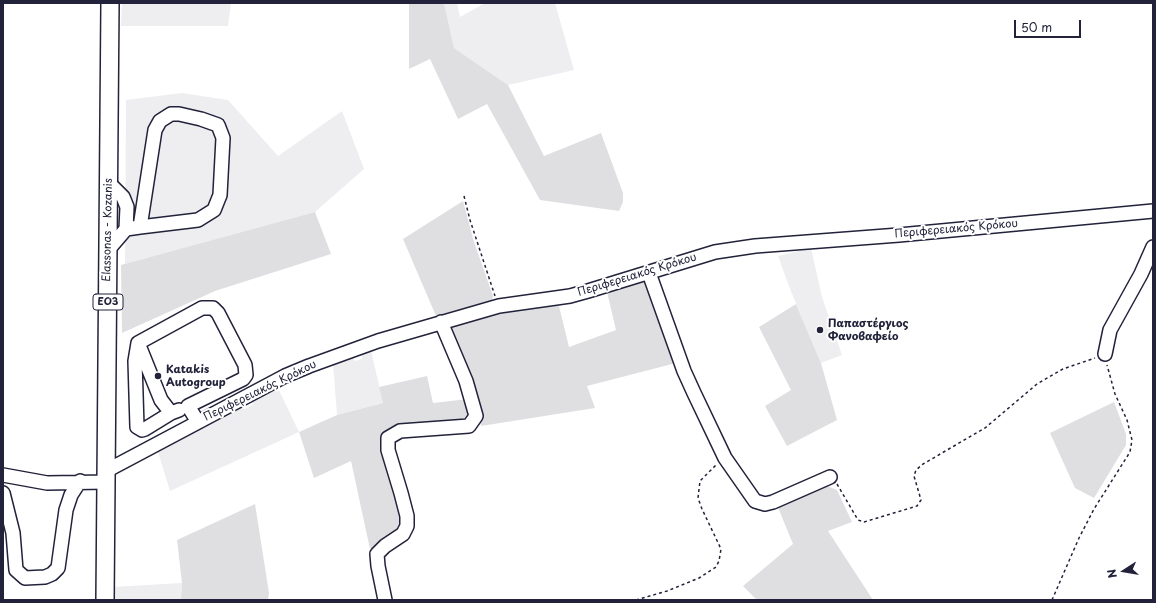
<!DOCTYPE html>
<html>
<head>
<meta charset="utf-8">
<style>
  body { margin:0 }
  #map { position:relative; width:1156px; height:603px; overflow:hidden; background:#fff; font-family:"Playpen Sans",sans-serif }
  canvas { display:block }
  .frame { position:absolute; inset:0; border:4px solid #22223b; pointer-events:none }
  .north { position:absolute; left:1104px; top:551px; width:40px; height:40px; -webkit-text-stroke:3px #fff; paint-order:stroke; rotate:258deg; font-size:11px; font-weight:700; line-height:16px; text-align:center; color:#22223b }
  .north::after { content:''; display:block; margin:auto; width:14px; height:18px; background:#22223b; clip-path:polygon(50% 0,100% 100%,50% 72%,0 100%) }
  .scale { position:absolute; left:1014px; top:20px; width:67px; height:18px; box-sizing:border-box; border:2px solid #22223b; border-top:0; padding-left:5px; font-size:12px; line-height:14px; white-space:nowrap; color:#22223b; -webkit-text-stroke:3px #fff; paint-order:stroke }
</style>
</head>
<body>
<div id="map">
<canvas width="1156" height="603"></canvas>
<div class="frame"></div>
<div class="north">N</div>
<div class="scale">50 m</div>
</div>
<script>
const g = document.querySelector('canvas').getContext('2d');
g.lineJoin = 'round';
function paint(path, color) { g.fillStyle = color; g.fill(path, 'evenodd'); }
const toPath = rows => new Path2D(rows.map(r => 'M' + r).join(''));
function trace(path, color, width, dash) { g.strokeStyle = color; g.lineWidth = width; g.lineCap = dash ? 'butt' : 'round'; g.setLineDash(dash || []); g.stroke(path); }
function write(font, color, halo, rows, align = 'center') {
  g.font = font + ' "Playpen Sans",sans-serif'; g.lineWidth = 4; g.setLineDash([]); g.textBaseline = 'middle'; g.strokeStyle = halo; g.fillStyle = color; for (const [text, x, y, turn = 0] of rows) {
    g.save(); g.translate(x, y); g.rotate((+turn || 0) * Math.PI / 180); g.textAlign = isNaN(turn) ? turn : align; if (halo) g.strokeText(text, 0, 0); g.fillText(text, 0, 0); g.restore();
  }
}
const built = toPath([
  [122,3,231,3,228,26,121,26],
  [444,3,457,3,460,17,485,3,555,3,574,70,508,85,454,48],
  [182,93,228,100,278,156,342,111,364,169,315,212,125,264,126,100],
  [811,248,822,297,842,355,821,363,790,289,778,256],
  [371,350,383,403,337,415,333,363,352,357,355,361,362,359,362,354],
  [277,386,299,432,170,491,158,452,236,406,245,409,253,404,250,399],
  [182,583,181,600,112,600,112,587]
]);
const green = toPath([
  [409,3,444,3,454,48,508,85,544,156,601,133,623,193,623,202,619,211,540,200,487,104,458,119,430,59,409,69],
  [463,201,474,242,493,296,492,300,436,316,403,239],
  [315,212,331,254,215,291,122,333,121,265],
  [638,282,646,283,676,363,587,386,595,408,481,426,478,398,450,325,496,313,558,302,569,347,616,330,607,292],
  [796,304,821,363,837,420,787,446,765,406,791,390,759,327],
  [427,376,433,403,468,399,470,416,463,422,401,425,389,428,383,444,404,521,398,531,370,549,351,461,314,478,299,432,337,415,383,403,379,387],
  [1114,402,1126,434,1126,445,1094,498,1075,488,1050,433],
  [827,486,837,490,852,522,828,531,873,600,757,600,743,586,793,544,777,505],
  [255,504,269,593,268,600,181,600,182,583,177,540]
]);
const path = toPath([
  [464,196,470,220,495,296],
  [837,484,858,520,864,522,917,506,921,500,914,476,916,470,923,464,985,428,1037,384,1063,369,1095,358],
  [636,600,667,591,699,578,716,567,719,561,721,549,702,509,698,498,700,481,716,465],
  [1052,600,1079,538,1094,509,1130,452,1132,440,1127,420,1115,394,1107,365]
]);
const minor = toPath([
  [126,229,140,227,155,130,160,121,171,114,179,114,201,119,218,125,223,138,220,195,214,210,198,220,140,227],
  [108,250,126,229,127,207,123,197,109,183],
  [649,273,684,371,694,393,725,458,755,501,765,504,773,502,830,477],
  [138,343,161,400,171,413,179,410],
  [1105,354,1110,330,1141,274,1153,247],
  [171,413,145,429,142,430,137,427,135,361,138,343,202,308,213,308,218,313,245,365,246,375,243,379,188,406,198,422],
  [106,471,285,376,309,366,378,341,499,306,570,296,588,291,715,252,755,246,899,235,1153,211],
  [3,475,47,483,106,482],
  [3,493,13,533,16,570,25,578,45,577,52,574,58,568,66,510,71,495,80,481],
  [385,600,378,566,377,554,385,546,403,534,407,526,407,516,401,493,388,450,388,438,400,431,469,426,476,416,466,381,441,322]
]);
const major = toPath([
  [105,600,110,3]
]);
const markers = [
  [820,330,4,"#22223b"],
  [158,376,4,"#22223b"]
];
const shields = [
  [108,302,30]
];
const shieldNames = [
  ["ΕΟ3",108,302]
];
const streetNames = [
  ["Περιφερειακός Κρόκου",956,229,-5],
  ["Elassonas - Kozanis",108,230,-89],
  ["Περιφερειακός Κρόκου",637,275,-17],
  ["Περιφερειακός Κρόκου",260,391,-26]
];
const poiNames = [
  ["Παπαστέργιος",828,324],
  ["Φανοβαφείο",828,337],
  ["Katakis",166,370],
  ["Autogroup",166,383]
];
paint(built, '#eeeef1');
paint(green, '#dfdfe2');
trace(minor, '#22223b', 16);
trace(major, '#22223b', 20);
trace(path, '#22223b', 1.5, [3, 3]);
trace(minor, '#fff', 13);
trace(major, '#fff', 17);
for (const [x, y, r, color] of markers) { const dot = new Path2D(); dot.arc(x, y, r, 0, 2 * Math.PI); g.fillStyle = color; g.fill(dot); trace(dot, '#fff', 1.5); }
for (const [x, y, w] of shields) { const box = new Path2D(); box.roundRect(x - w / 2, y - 8, w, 16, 3); g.fillStyle = '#fff'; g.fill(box); trace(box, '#22223b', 1); }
write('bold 10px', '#22223b', null, shieldNames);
write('11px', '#22223b', '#fff', streetNames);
write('bold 11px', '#22223b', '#fff', poiNames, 'left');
</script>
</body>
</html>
